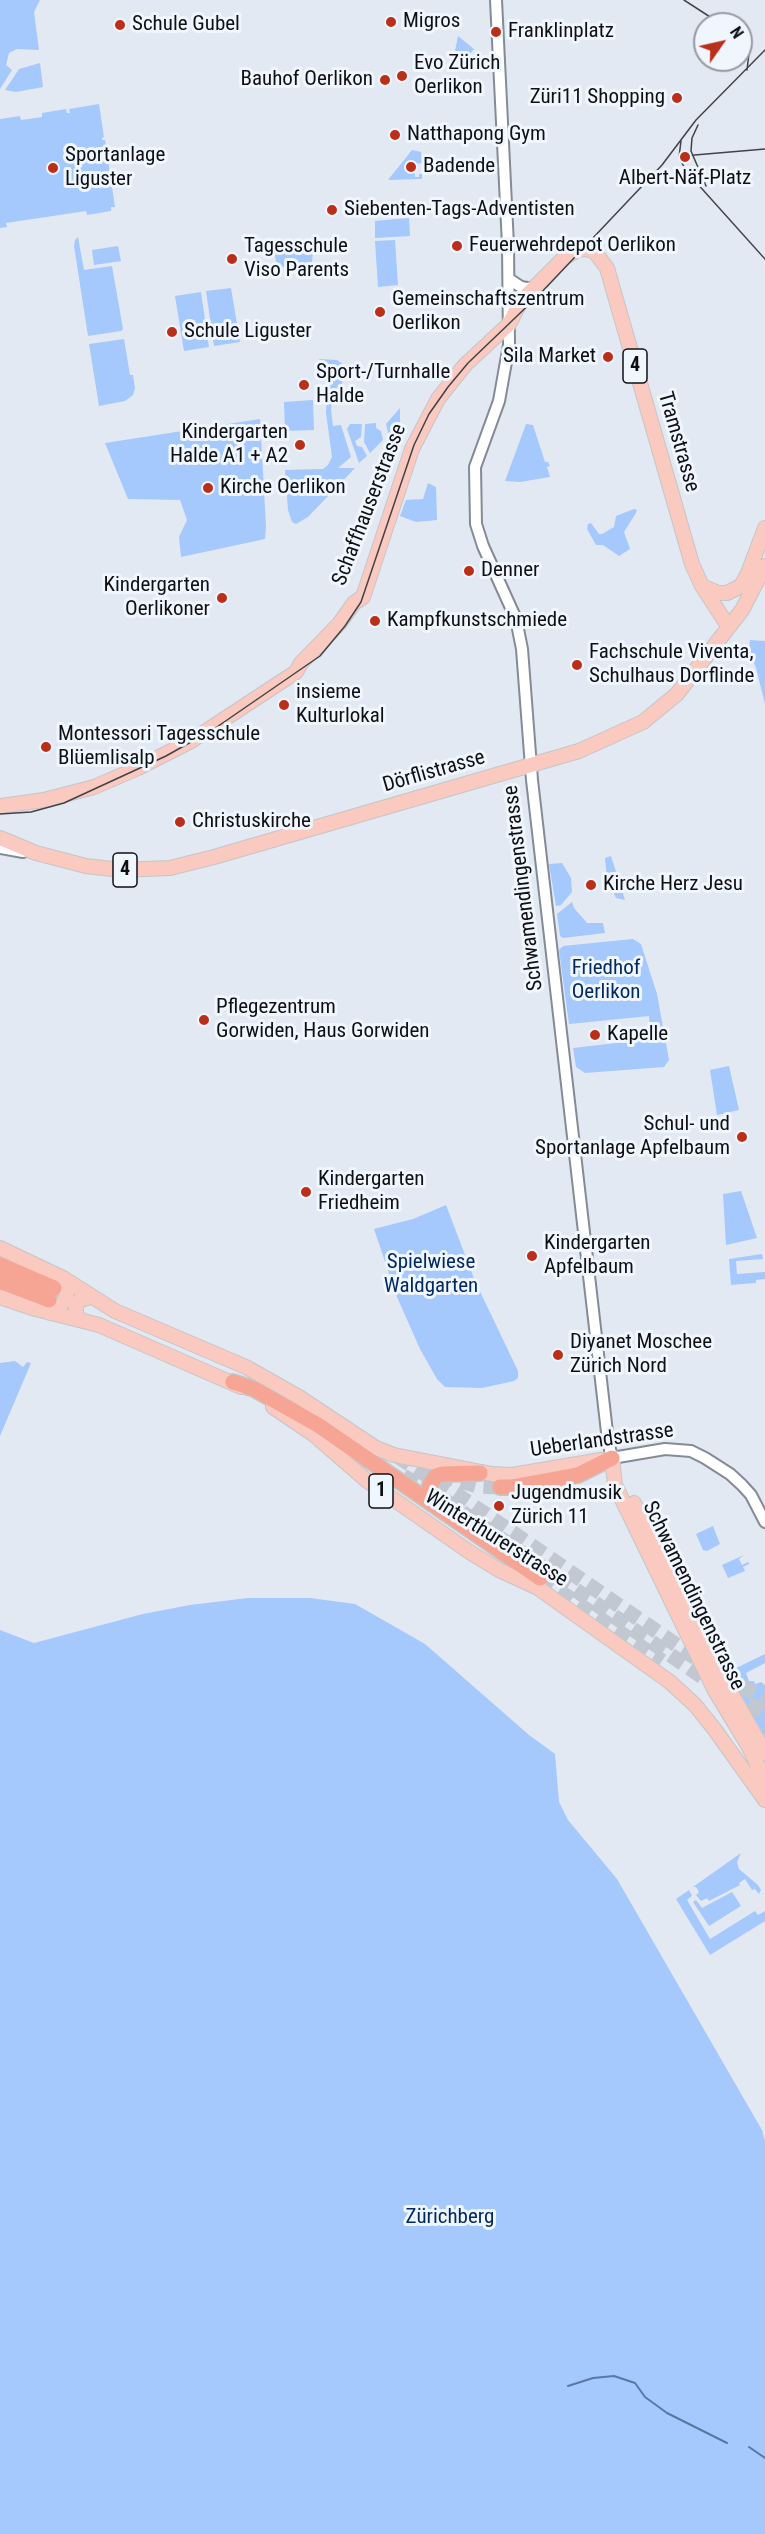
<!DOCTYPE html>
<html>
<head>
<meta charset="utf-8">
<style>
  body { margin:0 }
  #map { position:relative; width:765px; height:2534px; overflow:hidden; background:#e2e9f3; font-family:"Roboto Condensed",sans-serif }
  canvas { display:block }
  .north { position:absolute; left:693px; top:12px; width:60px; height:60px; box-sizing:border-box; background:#f0f6fe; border:2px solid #969aa0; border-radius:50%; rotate:56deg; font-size:16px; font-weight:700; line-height:24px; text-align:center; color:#0e1014 }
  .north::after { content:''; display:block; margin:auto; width:21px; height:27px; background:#bb2f18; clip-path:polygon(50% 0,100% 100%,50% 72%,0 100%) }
</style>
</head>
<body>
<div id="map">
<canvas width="765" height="2534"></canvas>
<div class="north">N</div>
</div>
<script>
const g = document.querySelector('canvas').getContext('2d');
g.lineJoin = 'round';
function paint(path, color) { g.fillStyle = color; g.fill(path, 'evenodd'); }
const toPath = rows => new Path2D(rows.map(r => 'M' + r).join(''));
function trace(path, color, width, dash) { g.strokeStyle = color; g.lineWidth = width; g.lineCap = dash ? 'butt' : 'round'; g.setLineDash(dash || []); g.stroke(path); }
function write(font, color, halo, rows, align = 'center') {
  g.font = font + ' "Roboto Condensed",sans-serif'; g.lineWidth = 6; g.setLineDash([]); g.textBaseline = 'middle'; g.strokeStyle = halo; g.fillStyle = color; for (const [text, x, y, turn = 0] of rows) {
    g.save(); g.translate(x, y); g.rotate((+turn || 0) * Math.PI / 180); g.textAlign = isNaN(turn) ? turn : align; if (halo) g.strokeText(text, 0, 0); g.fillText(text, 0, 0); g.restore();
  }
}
const green = toPath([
  [0,0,40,0,34,12,39,50,17,49,9,53,6,65,12,70,0,89],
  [458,36,474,49,464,61,455,51],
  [40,63,43,87,16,92,5,90,19,69],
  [99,104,104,137,102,138,102,140,105,140,115,207,111,207,111,211,87,215,86,211,6,223,7,227,0,228,0,119,20,116,21,120,42,117,42,113,66,109,67,113,70,113,69,109],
  [412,150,421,152,422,163,414,164,415,177,419,177,419,174,422,174,422,179,388,180],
  [409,218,410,236,375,238,375,221],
  [78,237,84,270,112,266,123,329,121,331,88,336,74,246,75,240],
  [395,240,398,285,378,287,375,241],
  [314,242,312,262,277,268,274,250],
  [118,246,121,261,94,265,92,250],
  [231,288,240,342,214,346,206,291],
  [201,292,209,347,184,351,175,296],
  [124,339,130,375,133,375,135,388,133,395,125,401,99,406,89,344],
  [319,359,337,360,344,365,341,392,333,393,331,410,333,426,341,425,351,457,338,468,355,468,308,517,296,524,292,522,288,510,285,470,323,469,328,465,332,457,326,413,328,371],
  [313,400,314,430,285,431,284,402],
  [400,408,400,424,389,437,386,424],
  [260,419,266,526,265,539,181,557,179,537,187,520,180,500,128,499,105,443],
  [376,423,376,428,381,431,383,440,370,453,364,442,365,424],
  [350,424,362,424,361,437,355,441,357,446,362,447,367,456,359,463,347,429],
  [526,424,533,425,545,462,548,462,550,466,547,467,550,477,520,482,505,481],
  [428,483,436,487,437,520,416,522,400,516,406,500,423,499],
  [634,509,637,510,636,513,624,532,630,549,619,556,603,545,596,545,587,529,588,524,591,523,599,534,602,534,614,527,616,516],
  [750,640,765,641,765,704,756,668,749,650],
  [611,856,625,900,616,898,607,879,605,858],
  [562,863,571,878,572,892,561,905,556,906,549,864],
  [572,902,574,908,587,923,603,923,605,933,563,938,560,936,557,914],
  [633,939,641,944,657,994,669,1060,664,1067,585,1073,576,1067,573,1048,651,1039,649,1016,569,1024,559,950,563,946],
  [729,1066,739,1110,717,1115,710,1070],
  [741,1191,757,1238,726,1245,723,1194],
  [446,1205,475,1281,518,1371,518,1378,514,1381,482,1388,445,1387,437,1379,420,1349,397,1297,374,1229,413,1219],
  [762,1254,763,1259,736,1261,737,1274,765,1272,765,1279,756,1280,756,1283,731,1285,729,1259],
  [15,1361,23,1367,27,1362,31,1363,0,1436,0,1363],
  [713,1526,720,1544,707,1551,703,1550,696,1534],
  [744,1555,739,1559,742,1565,748,1562,749,1564,743,1567,745,1571,728,1578,722,1565],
  [248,1598,310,1598,355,1604,425,1644,529,1735,555,1754,559,1802,568,1820,617,1879,762,2130,765,2141,765,2534,0,2534,0,1630,34,1643,143,1614,190,1605],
  [765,1654,765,1663,746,1673,749,1681,754,1681,755,1684,761,1682,765,1685,765,1737,728,1672],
  [741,1853,737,1862,739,1869,758,1885,761,1890,759,1894,755,1889,752,1890,745,1879,739,1883,740,1885,709,1901,707,1898,701,1901,696,1895,699,1892,696,1887,693,1887],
  [689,1890,692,1896,687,1900,710,1939,755,1911,758,1915,765,1911,765,1921,710,1955,676,1899],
  [732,1892,741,1906,709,1926,693,1902,696,1900,702,1908]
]);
const stream = toPath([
  [568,2386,593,2378,614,2376,635,2383,645,2397,667,2413,727,2443],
  [749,2447,765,2458]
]);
const motorwayTunnel = toPath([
  [334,1446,368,1470],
  [397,1456,456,1494,716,1672,765,1699],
  [439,1475,478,1486,500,1487],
  [403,1476,449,1503,701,1676,765,1713],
  [540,1578,662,1661]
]);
const tertiary = toPath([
  [496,0,508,245,509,345,499,401,475,467,476,524,483,546,516,619,522,649,532,780,608,1441,612,1458,665,1449,691,1451,705,1458,730,1474,742,1485,751,1495,765,1522],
  [509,279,521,287,533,289],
  [0,848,23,852]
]);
const primary = toPath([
  [702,586,718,593,727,593,741,586,748,573,765,528],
  [0,806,44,800,94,787,138,768,191,741,296,672,301,663,339,624,354,603,363,597,412,449,438,399,465,365,509,324,521,301,565,257,578,250,585,249,594,251,607,268,692,564,702,586,728,626],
  [0,838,36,853,86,866,121,870,170,868,214,857,579,751,643,722,677,694,742,610,765,566],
  [0,1248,63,1278,115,1311,246,1367,299,1397,376,1448,394,1455,492,1474,512,1475,601,1460],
  [0,1297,32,1308,99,1325,241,1387],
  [50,1313,58,1309,66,1298,67,1291,60,1277],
  [79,1319,76,1313,76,1305,80,1300,91,1297],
  [273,1407,313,1434,366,1480,471,1553,499,1570,538,1588,670,1682,695,1705,715,1730,765,1800],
  [612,1458,615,1485,714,1689,749,1747,765,1781],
  [634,1503,715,1665,765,1753]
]);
const motorway = toPath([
  [0,1265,54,1288],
  [0,1281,49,1300],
  [233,1382,254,1389,318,1425,540,1578],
  [500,1487,513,1487,578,1475,612,1458],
  [432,1504,430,1485,436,1476,442,1474,480,1473]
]);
const tram = toPath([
  [684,0,721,24],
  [741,39,749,53,747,70],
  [698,125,692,138,691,151,706,186],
  [681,141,679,157,686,171,765,259],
  [683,156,765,149],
  [0,814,31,812,64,803,166,756,214,729,320,656,345,626,361,602,414,445,429,414,448,387,468,363,539,295,662,165,696,120,765,50]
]);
const markers = [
  [391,22,6,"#bb2f18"],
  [120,25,6,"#bb2f18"],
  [496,32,6,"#bb2f18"],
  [402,76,6,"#bb2f18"],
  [385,80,6,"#bb2f18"],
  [677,98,6,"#bb2f18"],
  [395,135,6,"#bb2f18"],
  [685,157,6,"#bb2f18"],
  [411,167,6,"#bb2f18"],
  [53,168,6,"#bb2f18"],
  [332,210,6,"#bb2f18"],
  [457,246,6,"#bb2f18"],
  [232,259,6,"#bb2f18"],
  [380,312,6,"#bb2f18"],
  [172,332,6,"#bb2f18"],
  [608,357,6,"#bb2f18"],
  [304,385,6,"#bb2f18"],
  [300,445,6,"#bb2f18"],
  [208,488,6,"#bb2f18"],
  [469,571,6,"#bb2f18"],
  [222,598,6,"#bb2f18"],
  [375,621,6,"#bb2f18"],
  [577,665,6,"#bb2f18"],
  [284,705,6,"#bb2f18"],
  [46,747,6,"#bb2f18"],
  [180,822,6,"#bb2f18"],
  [591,885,6,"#bb2f18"],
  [204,1020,6,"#bb2f18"],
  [595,1035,6,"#bb2f18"],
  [742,1137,6,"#bb2f18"],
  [306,1192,6,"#bb2f18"],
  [532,1256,6,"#bb2f18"],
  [558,1355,6,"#bb2f18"],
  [499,1506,6,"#bb2f18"]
];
const shields = [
  [635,366,24],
  [125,870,24],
  [381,1491,24]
];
const shieldNames = [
  ["4",635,366],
  ["4",125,870],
  ["1",381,1491]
];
const poiNames = [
  ["Migros",403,22],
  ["Schule Gubel",132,25],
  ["Franklinplatz",508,32],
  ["Evo Zürich",414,64],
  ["Oerlikon",414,88],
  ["Bauhof Oerlikon",373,80,"right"],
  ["Züri11 Shopping",665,98,"right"],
  ["Natthapong Gym",407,135],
  ["Sportanlage",65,156],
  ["Liguster",65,180],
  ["Badende",423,167],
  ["Albert-Näf-Platz",685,179,"center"],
  ["Siebenten-Tags-Adventisten",344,210],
  ["Feuerwehrdepot Oerlikon",469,246],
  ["Tagesschule",244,247],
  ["Viso Parents",244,271],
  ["Gemeinschaftszentrum",392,300],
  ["Oerlikon",392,324],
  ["Schule Liguster",184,332],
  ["Sila Market",596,357,"right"],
  ["Sport-/Turnhalle",316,373],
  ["Halde",316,397],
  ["Kindergarten",288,433,"right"],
  ["Halde A1 + A2",288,457,"right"],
  ["Kirche Oerlikon",220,488],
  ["Denner",481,571],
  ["Kindergarten",210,586,"right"],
  ["Oerlikoner",210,610,"right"],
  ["Kampfkunstschmiede",387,621],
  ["Fachschule Viventa,",589,653],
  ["Schulhaus Dorflinde",589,677],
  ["insieme",296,693],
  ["Kulturlokal",296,717],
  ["Montessori Tagesschule",58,735],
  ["Blüemlisalp",58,759],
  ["Christuskirche",192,822],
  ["Kirche Herz Jesu",603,885],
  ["Pflegezentrum",216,1008],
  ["Gorwiden, Haus Gorwiden",216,1032],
  ["Kapelle",607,1035],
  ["Schul- und",730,1125,"right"],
  ["Sportanlage Apfelbaum",730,1149,"right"],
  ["Kindergarten",318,1180],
  ["Friedheim",318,1204],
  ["Kindergarten",544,1244],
  ["Apfelbaum",544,1268],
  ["Diyanet Moschee",570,1343],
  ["Zürich Nord",570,1367],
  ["Jugendmusik",511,1494],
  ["Zürich 11",511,1518]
];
const streetNames = [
  ["Tramstrasse",678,442,74],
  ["Schaffhauserstrasse",370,505,-69],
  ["Dörflistrasse",434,772,-16],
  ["Schwamendingenstrasse",524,888,-97],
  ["Ueberlandstrasse",602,1441,-8],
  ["Winterthurerstrasse",496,1539,32],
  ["Schwamendingenstrasse",693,1596,64]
];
const parkNames = [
  ["Friedhof",606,969],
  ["Oerlikon",606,993],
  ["Spielwiese",431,1263],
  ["Waldgarten",431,1287],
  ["Zürichberg",450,2218]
];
paint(green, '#a5c8fd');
trace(stream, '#5a78a4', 2);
trace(motorwayTunnel, '#c2c8d2', 15, [15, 8]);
trace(tertiary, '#858b94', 14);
trace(primary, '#c5c6c7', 16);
trace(motorway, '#c5c6c7', 18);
trace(tertiary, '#fff', 10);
trace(primary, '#fac9bf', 14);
trace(motorway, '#f6a594', 15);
trace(tram, '#404348', 1.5);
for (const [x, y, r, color] of markers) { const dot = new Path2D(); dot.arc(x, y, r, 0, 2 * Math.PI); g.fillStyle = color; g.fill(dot); trace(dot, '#f0f6fe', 2); }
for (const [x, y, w] of shields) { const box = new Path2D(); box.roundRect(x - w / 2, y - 17, w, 34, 4.5); g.fillStyle = '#f0f6fe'; g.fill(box); trace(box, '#0e1014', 1.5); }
write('bold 20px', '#0e1014', null, shieldNames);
write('21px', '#0e1014', '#f0f6fe', poiNames, 'left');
write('21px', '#0e1014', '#f0f6fe', streetNames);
write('21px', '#032a60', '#f0f6fe', parkNames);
</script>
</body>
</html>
